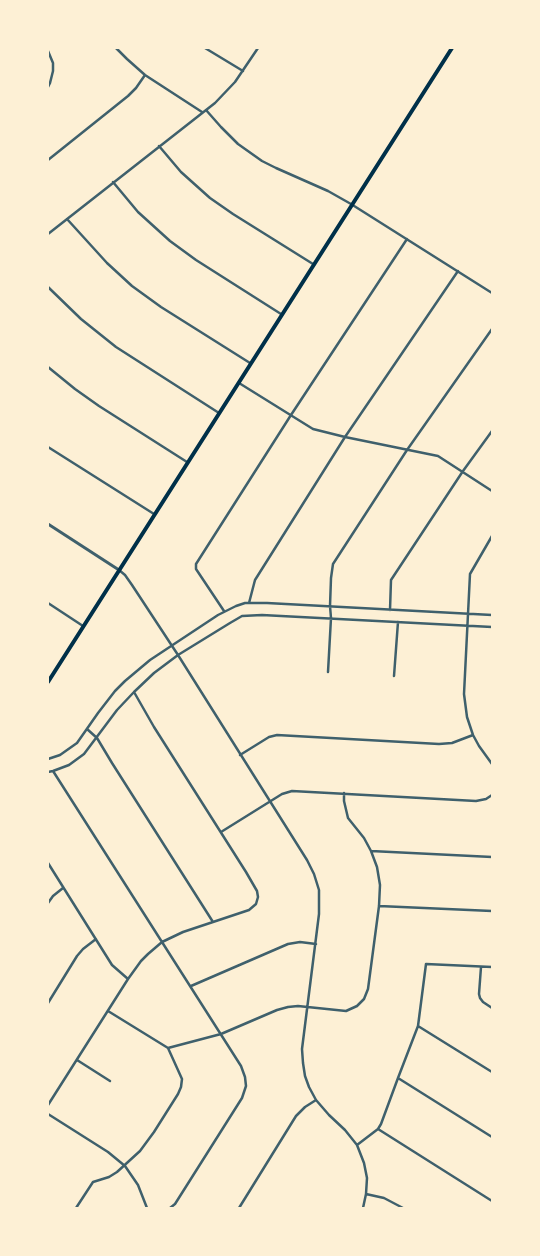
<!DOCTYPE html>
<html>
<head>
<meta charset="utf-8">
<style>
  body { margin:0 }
  #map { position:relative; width:540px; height:1256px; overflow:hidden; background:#fdf0d5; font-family:Figtree,sans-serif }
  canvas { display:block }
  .frame { position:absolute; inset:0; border:49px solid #fdf0d5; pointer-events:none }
</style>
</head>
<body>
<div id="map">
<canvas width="540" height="1256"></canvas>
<div class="frame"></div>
</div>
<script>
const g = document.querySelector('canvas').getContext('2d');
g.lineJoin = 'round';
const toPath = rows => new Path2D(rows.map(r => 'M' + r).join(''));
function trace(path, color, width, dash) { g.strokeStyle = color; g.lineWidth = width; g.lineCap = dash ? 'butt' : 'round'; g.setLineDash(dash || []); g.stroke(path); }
const minor = toPath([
  [116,48,127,59,145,75,202,112],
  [205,48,243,71],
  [48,51,53,63,53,71,50,83,48,87],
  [206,110,221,127,238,144,262,161,276,168,328,191,351,204,492,293],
  [159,146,181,172,210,198,233,214,313,264],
  [48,160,128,96,136,88,145,75],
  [113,182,138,212,170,241,196,260,281,314],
  [67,219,107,263,132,286,161,307,250,363],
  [48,234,215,103,235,82,258,48],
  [48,287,81,319,116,347,219,413],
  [48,367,75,389,99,406,187,462],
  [239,383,313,429,345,437,438,456,492,491],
  [48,447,154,514],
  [492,536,470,574,464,694,467,717,473,735,479,746,492,764],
  [119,570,125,575,132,585,178,655,307,860,314,874,319,890,319,914,302,1049,303,1063,305,1076,309,1087,316,1100,329,1115,345,1130,357,1145,364,1163,367,1178,366,1194,363,1208],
  [48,603,83,626],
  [249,603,255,580,345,437,458,271],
  [390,610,391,580,463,471,492,431],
  [224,611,196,569,196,564,291,415,407,239],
  [328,672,331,618,330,606,331,578,333,564,407,450,492,329],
  [394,676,398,622],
  [87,729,97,738,112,763,213,922],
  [240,755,269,737,277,735,439,744,452,743,473,735],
  [48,759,60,755,77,743,98,713,115,691,125,681,150,660,218,615,236,606,245,603,267,603,492,615],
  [53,771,241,1066,245,1077,246,1086,242,1098,175,1204,170,1208],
  [48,772,53,771,69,765,84,754,117,710,134,692,154,673,178,655,230,623,242,616,262,615,492,627],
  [221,832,282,794,292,791,476,801,486,799,492,795],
  [371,851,492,857],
  [48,863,112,965,128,979],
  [48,903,53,896,63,888],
  [379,906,492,911],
  [481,967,479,994,480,998,483,1002,492,1008],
  [191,986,288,944,300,942,316,944],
  [48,1003,77,956,83,949,96,939],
  [108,1011,168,1048],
  [418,1026,492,1072],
  [168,1048,221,1034,277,1010,288,1007,298,1006,346,1011,357,1006,364,999,368,989,379,906,380,885,377,867,371,851,364,838,348,818,344,801,344,793],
  [77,1060,110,1081],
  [398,1078,492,1137],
  [48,1105,128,979,141,961,148,954,162,942,183,932,249,910,256,904,258,897,257,891,246,872,154,727,134,692],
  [48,1114,108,1152,125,1166,138,1185,147,1208],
  [378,1129,492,1201],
  [357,1145,378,1129,381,1124,398,1078,418,1026,426,964,492,967],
  [366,1194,384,1198,403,1208],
  [76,1208,93,1182,109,1177,117,1172,140,1151,154,1132,178,1094,181,1087,182,1079,168,1048],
  [239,1208,296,1116,305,1107,316,1100]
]);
const tertiary = toPath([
  [48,524,119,570]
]);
const secondary = toPath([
  [48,682,452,48]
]);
trace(minor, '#3f606c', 2.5);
trace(tertiary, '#3f606c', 3);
trace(secondary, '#003049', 4);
</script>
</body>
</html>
